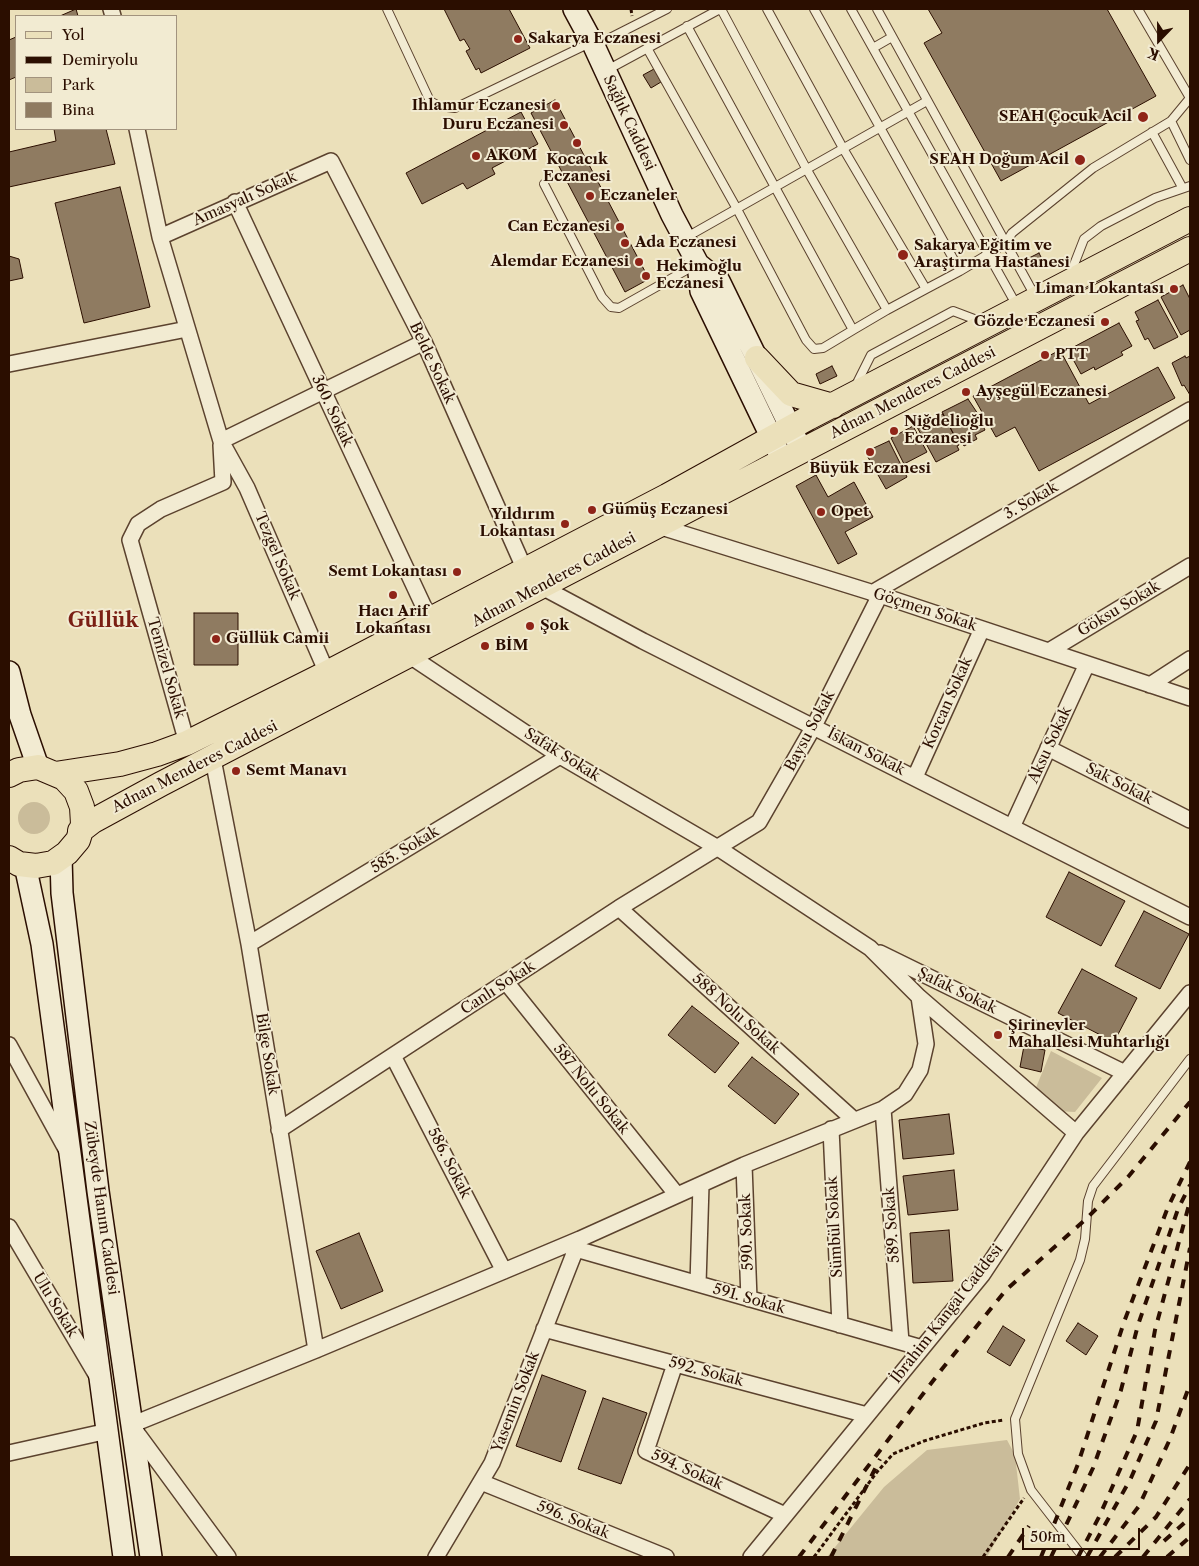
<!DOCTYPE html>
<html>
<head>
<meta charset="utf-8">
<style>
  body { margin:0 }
  #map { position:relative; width:1199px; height:1566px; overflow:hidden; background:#ebe0ba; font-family:"Libre Caslon Text",serif }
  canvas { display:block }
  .frame { position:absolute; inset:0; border:10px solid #2b0e00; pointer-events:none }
  .legend { position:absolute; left:15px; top:15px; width:162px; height:115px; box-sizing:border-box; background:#f2ebd2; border:1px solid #a2937e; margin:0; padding:6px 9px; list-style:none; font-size:15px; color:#2b0e00 }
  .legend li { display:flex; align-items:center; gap:10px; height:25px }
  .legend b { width:25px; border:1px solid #a2937e }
  .north { position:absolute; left:1134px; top:15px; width:50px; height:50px; -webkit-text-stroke:4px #f2ebd2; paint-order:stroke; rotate:202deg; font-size:14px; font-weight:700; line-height:20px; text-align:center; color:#2b0e00 }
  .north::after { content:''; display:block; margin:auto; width:18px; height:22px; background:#2b0e00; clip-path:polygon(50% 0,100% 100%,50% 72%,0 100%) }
  .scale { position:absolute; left:1022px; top:1528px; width:118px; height:22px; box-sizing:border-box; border:2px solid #2b0e00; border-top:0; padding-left:6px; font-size:15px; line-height:18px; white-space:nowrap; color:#2b0e00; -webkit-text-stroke:4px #f2ebd2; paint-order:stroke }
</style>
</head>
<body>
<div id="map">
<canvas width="1199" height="1566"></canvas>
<div class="frame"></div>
<ul class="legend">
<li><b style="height:6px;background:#ebe0ba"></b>Yol</li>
<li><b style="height:6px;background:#2b0e00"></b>Demiryolu</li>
<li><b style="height:14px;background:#cabc9a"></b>Park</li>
<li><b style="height:14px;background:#8f7b61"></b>Bina</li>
</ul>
<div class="north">K</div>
<div class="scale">50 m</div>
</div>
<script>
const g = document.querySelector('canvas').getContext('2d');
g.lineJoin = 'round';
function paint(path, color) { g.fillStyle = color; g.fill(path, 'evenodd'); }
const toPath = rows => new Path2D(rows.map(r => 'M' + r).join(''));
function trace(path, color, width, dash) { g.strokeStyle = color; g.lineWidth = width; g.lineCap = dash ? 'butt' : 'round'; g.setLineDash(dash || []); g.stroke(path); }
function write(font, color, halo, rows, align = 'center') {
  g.font = font + ' "Libre Caslon Text",serif'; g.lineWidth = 4; g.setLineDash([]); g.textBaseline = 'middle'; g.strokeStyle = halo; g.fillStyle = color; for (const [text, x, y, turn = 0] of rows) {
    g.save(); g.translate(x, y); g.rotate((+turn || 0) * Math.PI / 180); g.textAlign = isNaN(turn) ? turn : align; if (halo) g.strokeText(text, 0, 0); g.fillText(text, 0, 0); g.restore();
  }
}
const green = toPath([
  '18 818a16 16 0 1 1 32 0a16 16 0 1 1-32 0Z',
  [1051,1051,1102,1078,1075,1112,1056,1111,1035,1090],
  [1007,1440,1015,1455,1020,1499,987,1557,827,1557,884,1487,927,1450]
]);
const building = toPath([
  [76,9,78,16,60,16,76,9],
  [444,9,509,9,530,48,481,73,479,68,476,70,466,51,470,49,464,39,460,41,444,9],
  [928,9,1107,9,1156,96,1001,181,924,43,942,33,928,9],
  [16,37,16,77,9,80,9,40,16,37],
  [654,69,661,82,651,88,643,75,654,69],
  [555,100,649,279,625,292,531,113,555,100],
  [521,112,538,144,492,168,495,174,467,189,463,183,422,204,406,173,521,112],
  [54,129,106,129,115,164,9,187,9,152,56,141,54,129],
  [120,187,150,307,84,323,55,203,120,187],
  [1039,253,1044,263,1035,268,1029,258,1039,253],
  [9,256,19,259,23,278,9,281,9,256],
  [1183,285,1190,299,1190,330,1181,335,1161,297,1183,285],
  [1158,300,1178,337,1154,349,1148,338,1145,340,1136,321,1139,320,1135,312,1158,300],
  [1119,323,1132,346,1121,352,1123,355,1095,370,1094,367,1081,374,1068,350,1119,323],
  [1060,350,1089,404,1158,367,1175,398,1039,471,1015,427,996,437,973,396,1060,350],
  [1185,356,1186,358,1190,356,1190,395,1184,385,1182,386,1172,363,1185,356],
  [832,366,837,376,820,384,816,374,832,366],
  [968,399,984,423,982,424,985,430,975,435,977,439,964,446,962,442,959,444,942,412,968,399],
  [943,414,959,445,957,446,959,450,936,462,917,427,943,414],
  [913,426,927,452,904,464,891,438,913,426],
  [889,441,907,477,886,489,865,452,889,441],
  [816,475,828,497,854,482,873,517,845,532,857,554,838,564,796,486,816,475],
  [194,613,238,613,238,665,194,665,194,613],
  [1069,872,1125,901,1101,946,1046,917,1069,872],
  [1144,911,1189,934,1160,989,1115,966,1144,911],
  [1082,969,1137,998,1114,1042,1058,1013,1082,969],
  [692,1006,739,1043,715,1073,668,1035,692,1006],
  [1024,1046,1045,1050,1041,1072,1020,1067,1024,1046],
  [752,1057,799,1094,775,1124,728,1086,752,1057],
  [949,1114,954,1154,903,1159,899,1120,949,1114],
  [954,1170,958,1210,908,1215,903,1176,954,1170],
  [949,1230,953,1281,913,1283,910,1233,949,1230],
  [359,1233,383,1291,341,1309,316,1251,359,1233],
  [1078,1323,1098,1336,1086,1355,1066,1341,1078,1323],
  [1003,1326,1025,1340,1010,1366,987,1352,1003,1326],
  [542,1375,586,1391,561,1462,516,1446,542,1375],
  [603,1398,647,1413,621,1484,578,1469,603,1398]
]);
const path = toPath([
  [631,9,632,16],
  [814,1557,877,1472,893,1454,924,1441,984,1423,1004,1420],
  [983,1557,1024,1498]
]);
const lane = toPath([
  [387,9,430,101,439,106,455,108,590,43],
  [721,9,807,170,887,310,853,330],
  [767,9,844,150,926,289,887,310],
  [814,9,960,271,926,289],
  [851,9,1017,306],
  [877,9,1035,296],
  [1138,9,1190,98],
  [596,45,667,9],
  [647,48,737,209,806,340,814,349,823,348,853,330,687,26],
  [873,48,892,37],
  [607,70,720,9],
  [1171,121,1190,160],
  [1152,132,1182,187],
  [544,184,602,297,611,307,619,308,697,264],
  [685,238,927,101],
  [960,271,1005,244,1012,233,1093,168,1171,121,1190,98],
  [1070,275,1084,239,1101,226,1155,198,1190,186],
  [856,385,871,355,953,311,982,322],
  [1083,1557,1031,1490,1018,1454,1015,1419,1080,1260,1085,1239,1088,1201,1093,1186,1190,1059]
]);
const street = toPath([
  [111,9,113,16],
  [137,129,160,237,221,441,247,488,327,673],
  [235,202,430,620],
  [160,237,331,161,424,342,525,570],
  [9,364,187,329],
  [221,441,424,342],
  [658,526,880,595,1190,698],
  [542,587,643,641,1190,917],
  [872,593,1190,410],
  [1049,651,1190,566],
  [410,656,560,756,718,848,870,948,919,997,1076,1133],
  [1150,685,1190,659],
  [187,743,130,540,138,524,161,509,223,482,221,445],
  [1048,748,1190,820],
  [213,759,249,944,316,1350],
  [915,777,982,629],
  [1012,827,1087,664],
  [619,908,853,1119],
  [249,944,560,756],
  [880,953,1125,1073],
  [506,982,677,1195],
  [9,1045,66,1149],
  [393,1056,504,1271],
  [883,1109,901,1342],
  [831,1129,840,1325],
  [279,1130,619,908,759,822,814,726,880,595],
  [744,1165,749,1299],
  [9,1227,97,1376],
  [576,1249,922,1348],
  [698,1284,701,1185],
  [544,1329,867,1415],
  [675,1364,646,1451,785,1515],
  [9,1453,108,1431],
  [481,1482,666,1557],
  [228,1557,131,1425,316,1350,580,1239,744,1165,883,1109,905,1094,920,1070,926,1044,919,997],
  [436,1557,492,1463,579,1241],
  [751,1557,982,1275,1076,1133,1190,993]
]);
const secondary = toPath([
  [574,9,594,46,672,215,698,264,719,281,802,451],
  [698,264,701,291,779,453],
  [9,672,20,715,38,767],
  [61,857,62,893,98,1191,151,1557],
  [25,865,42,944,124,1557]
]);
const primary = toPath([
  [757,358,791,394,833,406],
  [55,774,120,764,157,754,187,743,327,673,667,496,808,418,1190,219],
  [9,775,19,770,38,767,64,778,76,791,82,807,83,824,78,840,67,853,53,863,36,866,19,864,9,858],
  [80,831,93,821,161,784,1190,249]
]);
const rail = toPath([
  [1164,1541,1190,1518],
  [799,1557,942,1369,1006,1290,1085,1220,1128,1177,1190,1102],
  [831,1557,880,1459],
  [1008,1557,1029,1526],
  [1041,1557,1078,1464,1124,1322,1168,1207,1190,1162],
  [1051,1557,1093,1468,1121,1390,1138,1325,1178,1209,1190,1185],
  [1078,1557,1099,1517,1137,1431,1155,1330,1190,1201],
  [1087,1557,1131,1478,1156,1421,1190,1248],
  [1100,1557,1139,1506,1170,1439,1190,1384],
  [1115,1557,1156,1517,1190,1464],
  [1143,1557,1190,1499],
  [1167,1557,1190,1537]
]);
const markers = [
  [518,39,5,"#8f2418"],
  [556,106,5,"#8f2418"],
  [1143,117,6,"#8f2418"],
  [564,125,5,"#8f2418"],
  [577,143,5,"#8f2418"],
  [476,156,5,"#8f2418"],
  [1080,160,6,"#8f2418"],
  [590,196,5,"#8f2418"],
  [620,227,5,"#8f2418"],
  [625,243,5,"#8f2418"],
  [903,255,6,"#8f2418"],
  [639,262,5,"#8f2418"],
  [646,276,5,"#8f2418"],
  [1174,289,5,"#8f2418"],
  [1105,322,5,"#8f2418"],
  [1045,355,5,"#8f2418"],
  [966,392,5,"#8f2418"],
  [894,431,5,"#8f2418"],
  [870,452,5,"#8f2418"],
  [592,510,5,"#8f2418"],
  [821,512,5,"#8f2418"],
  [565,524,5,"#8f2418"],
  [457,572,5,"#8f2418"],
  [393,595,5,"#8f2418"],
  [530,626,5,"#8f2418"],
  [216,639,5,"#8f2418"],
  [485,646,5,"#8f2418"],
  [236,771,5,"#8f2418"],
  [998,1035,5,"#8f2418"]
];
const poiNames = [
  ["Sakarya Eczanesi",528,39],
  ["Ihlamur Eczanesi",546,106,"right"],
  ["SEAH Çocuk Acil",1132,117,"right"],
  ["Duru Eczanesi",554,125,"right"],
  ["AKOM",486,156],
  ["Kocacık",577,160,"center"],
  ["Eczanesi",577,177,"center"],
  ["SEAH Doğum Acil",1069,160,"right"],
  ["Eczaneler",600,196],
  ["Can Eczanesi",610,227,"right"],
  ["Ada Eczanesi",635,243],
  ["Sakarya Eğitim ve",914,246],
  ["Araştırma Hastanesi",914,263],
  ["Alemdar Eczanesi",629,262,"right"],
  ["Hekimoğlu",656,267],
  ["Eczanesi",656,284],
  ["Liman Lokantası",1164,289,"right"],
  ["Gözde Eczanesi",1095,322,"right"],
  ["PTT",1055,355],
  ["Ayşegül Eczanesi",976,392],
  ["Niğdelioğlu",904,422],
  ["Eczanesi",904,439],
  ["Büyük Eczanesi",870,469,"center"],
  ["Gümüş Eczanesi",602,510],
  ["Opet",831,512],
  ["Yıldırım",555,515,"right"],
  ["Lokantası",555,532,"right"],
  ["Semt Lokantası",447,572,"right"],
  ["Hacı Arif",393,612,"center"],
  ["Lokantası",393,629,"center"],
  ["Şok",540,626],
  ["Güllük Camii",226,639],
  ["BİM",495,646],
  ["Semt Manavı",246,771],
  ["Şirinevler",1008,1026],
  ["Mahallesi Muhtarlığı",1008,1043]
];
const streetNames = [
  ["Sağlık Caddesi",629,123,65],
  ["Amasyalı Sokak",245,199,-24],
  ["Belde Sokak",432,363,65],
  ["Adnan Menderes Caddesi",913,393,-27],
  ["360. Sokak",332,411,65],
  ["3. Sokak",1031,501,-30],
  ["Tezgel Sokak",277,556,67],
  ["Adnan Menderes Caddesi",554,580,-28],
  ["Göksu Sokak",1119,609,-31],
  ["Göçmen Sokak",925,610,18],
  ["Temizel Sokak",166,668,74],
  ["Korcan Sokak",948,703,-66],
  ["Baysu Sokak",810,731,-62],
  ["Aksu Sokak",1050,745,-65],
  ["İskan Sokak",866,752,27],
  ["Safak Sokak",562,755,32],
  ["Adnan Menderes Caddesi",195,767,-27],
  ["Sak Sokak",1119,784,27],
  ["585. Sokak",405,850,-31],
  ["Canlı Sokak",498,988,-33],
  ["Şafak Sokak",957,991,26],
  ["588 Nolu Sokak",736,1014,42],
  ["Bilge Sokak",267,1054,81],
  ["587 Nolu Sokak",591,1089,51],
  ["586. Sokak",449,1163,63],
  ["Zübeyde Hanım Caddesi",101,1208,82],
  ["589. Sokak",892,1225,-94],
  ["Sümbül Sokak",835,1227,-93],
  ["590. Sokak",747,1232,-92],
  ["591. Sokak",749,1299,16],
  ["Ulu Sokak",55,1305,59],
  ["İbrahim Kangal Caddesi",947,1314,-52],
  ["592. Sokak",706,1372,15],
  ["Yasemin Sokak",516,1402,-69],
  ["594. Sokak",687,1470,24],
  ["596. Sokak",573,1520,22]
];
const districtNames = [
  ["Güllük",103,621]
];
paint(green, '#cabc9a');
paint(building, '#8f7b61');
trace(building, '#2b0e00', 1);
trace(lane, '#5b422e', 10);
trace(street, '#5b422e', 18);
trace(secondary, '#2b0e00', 24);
trace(primary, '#2b0e00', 26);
trace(path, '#2b0e00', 3, [4, 2.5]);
trace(lane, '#f2ebd2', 8);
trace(street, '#f2ebd2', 15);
trace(secondary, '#f2ebd2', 21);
trace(primary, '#ebe0ba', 24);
trace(rail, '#2b0e00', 4, [9, 9]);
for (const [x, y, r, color] of markers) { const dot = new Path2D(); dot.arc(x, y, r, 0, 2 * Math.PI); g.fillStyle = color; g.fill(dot); trace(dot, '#f2ebd2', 2); }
write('bold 15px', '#2b0e00', '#f2ebd2', poiNames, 'left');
write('15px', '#2b0e00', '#f2ebd2', streetNames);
write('bold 20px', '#7a1f14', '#f2ebd2', districtNames);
</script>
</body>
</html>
